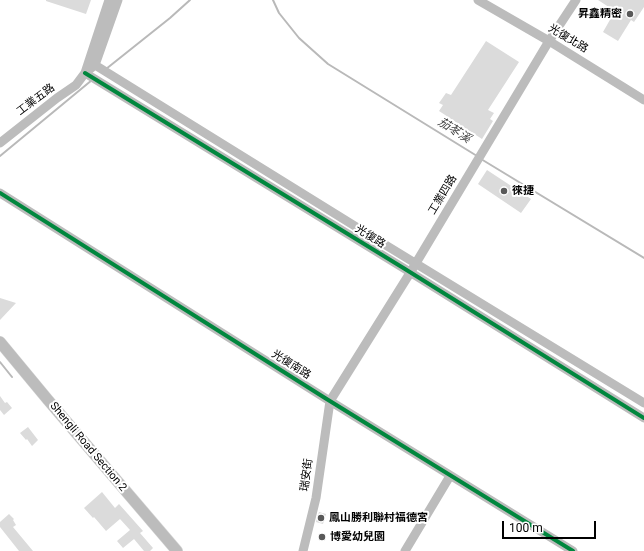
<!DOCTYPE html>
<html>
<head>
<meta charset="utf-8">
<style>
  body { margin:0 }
  #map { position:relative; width:644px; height:551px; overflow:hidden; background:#fff; font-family:Roboto,sans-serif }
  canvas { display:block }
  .scale { position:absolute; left:502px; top:521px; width:94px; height:18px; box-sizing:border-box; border:2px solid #000; border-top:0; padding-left:5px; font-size:12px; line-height:14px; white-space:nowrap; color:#000; -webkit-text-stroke:3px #fff; paint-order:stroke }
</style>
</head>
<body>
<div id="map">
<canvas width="644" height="551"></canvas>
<div class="scale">100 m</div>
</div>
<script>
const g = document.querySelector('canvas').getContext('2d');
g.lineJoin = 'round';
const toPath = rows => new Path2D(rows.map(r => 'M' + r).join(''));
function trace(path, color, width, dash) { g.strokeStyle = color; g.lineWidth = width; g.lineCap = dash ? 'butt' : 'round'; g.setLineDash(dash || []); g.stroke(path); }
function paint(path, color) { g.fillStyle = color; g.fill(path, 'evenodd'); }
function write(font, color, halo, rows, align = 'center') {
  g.font = font + ' Roboto,"Noto Sans TC",sans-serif'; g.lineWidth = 4; g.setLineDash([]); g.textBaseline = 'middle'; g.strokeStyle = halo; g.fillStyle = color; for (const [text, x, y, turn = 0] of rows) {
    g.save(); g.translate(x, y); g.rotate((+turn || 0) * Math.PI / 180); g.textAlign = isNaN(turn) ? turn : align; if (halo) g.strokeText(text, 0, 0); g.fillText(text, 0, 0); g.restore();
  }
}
const stream = toPath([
  [273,0,279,13,299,38,328,64,477,156],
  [106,69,170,18,190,0],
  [0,156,92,80],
  [481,159,644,258],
  [0,362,12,377]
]);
const building = toPath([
  [46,0,91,0,86,14,46,1],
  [598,0,644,0,644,7,634,22,631,20,618,41,603,32,615,11],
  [486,41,519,62,488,110,494,113,490,119,493,121,482,139,439,111,443,105,439,103,446,93,451,95],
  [487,170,531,199,521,213,478,184],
  [0,298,16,303,0,320],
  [0,396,5,403,7,402,12,408,4,415,0,410],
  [28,427,38,440,32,446,27,439,26,440,20,433],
  [102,492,115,508,119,504,143,531,140,533,153,548,150,551,144,551,134,539,123,548,117,541,130,530,120,519,106,531,94,517,93,518,84,508],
  [319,512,326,514,323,524,316,522],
  [9,514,14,519,13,520,16,525,13,527,33,551,19,551,0,527,0,522]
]);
const minor = toPath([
  [478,0,549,41,644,100],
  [95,65,379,241,644,403],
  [85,73,405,269,644,418],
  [85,73,109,0],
  [0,143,57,98,76,85,85,73,95,65,118,0],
  [0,193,325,398,573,551],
  [303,551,316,498,330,401,410,273,549,41,576,0],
  [405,551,450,476]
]);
const major = toPath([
  [0,342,48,400,177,551]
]);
const cycleway = toPath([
  [85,73,405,269,644,418],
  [0,193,325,398,573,551]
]);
const markers = [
  [630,14,4,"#595959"],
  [504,191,4,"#595959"],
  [321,518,4,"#595959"],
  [322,537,4,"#595959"]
];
const poiNames = [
  ["昇鑫精密",622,14,"right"],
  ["徠捷",512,191],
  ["鳳山勝利聯村福德宮",329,518],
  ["博愛幼兒園",330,537]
];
const streetNames = [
  ["光復北路",568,39,31],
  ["工業五路",36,100,-37],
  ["工業四路",443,195,-59],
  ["光復路",370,237,32],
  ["光復南路",291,365,32],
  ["Shengli Road Section 2",88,447,50],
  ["瑞安街",307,475,-82]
];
const waterNames = [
  ["茄苳溪",454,131,32]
];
trace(stream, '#b9b9b9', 2);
paint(building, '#dbdbdb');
trace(major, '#dbdbdb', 12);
trace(minor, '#bcbcbc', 9);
trace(major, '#bcbcbc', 11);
trace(cycleway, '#00873e', 4);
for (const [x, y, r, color] of markers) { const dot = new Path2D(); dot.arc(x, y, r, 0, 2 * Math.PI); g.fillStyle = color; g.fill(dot); trace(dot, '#fff', 1.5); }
write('bold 11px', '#000', '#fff', poiNames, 'left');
write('11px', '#000', '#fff', streetNames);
write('italic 12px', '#3c3c3c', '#fff', waterNames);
</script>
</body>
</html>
